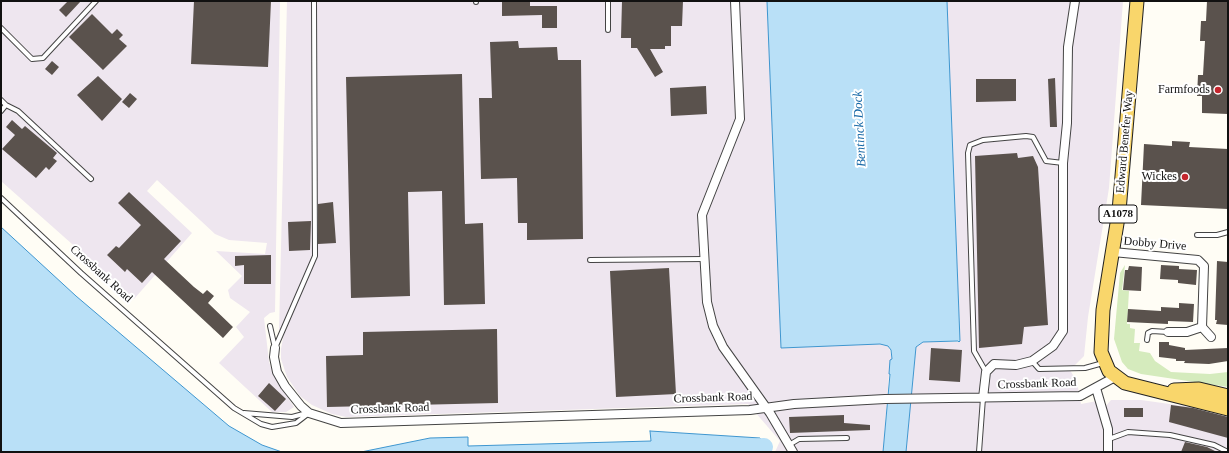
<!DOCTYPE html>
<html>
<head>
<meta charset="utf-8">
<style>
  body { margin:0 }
  #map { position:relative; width:1229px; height:453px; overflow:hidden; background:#fffdf5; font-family:Georgia,serif }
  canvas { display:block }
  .frame { position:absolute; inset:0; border:2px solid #111; pointer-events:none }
</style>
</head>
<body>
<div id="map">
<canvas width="1229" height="453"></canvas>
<div class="frame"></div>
</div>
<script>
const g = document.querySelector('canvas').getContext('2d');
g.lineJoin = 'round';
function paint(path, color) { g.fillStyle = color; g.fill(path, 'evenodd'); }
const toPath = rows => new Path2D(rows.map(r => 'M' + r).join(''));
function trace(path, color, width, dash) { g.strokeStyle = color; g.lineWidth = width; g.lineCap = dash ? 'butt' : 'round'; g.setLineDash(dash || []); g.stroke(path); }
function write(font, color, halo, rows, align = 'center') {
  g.font = font + ' Georgia,serif'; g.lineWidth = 4; g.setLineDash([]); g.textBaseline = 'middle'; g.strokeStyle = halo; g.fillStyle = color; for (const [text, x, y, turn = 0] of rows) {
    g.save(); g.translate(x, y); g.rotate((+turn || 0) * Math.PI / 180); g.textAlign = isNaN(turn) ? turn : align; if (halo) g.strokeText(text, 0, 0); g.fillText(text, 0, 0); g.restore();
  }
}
const industrial = toPath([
  [1,1,280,1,275,312,270,313,264,318,269,362,274,376,294,407,291,409,286,412,272,412,219,363,244,337,236,327,250,312,230,298,228,290,242,276,216,251,265,254,267,243,229,240,215,234,157,180,147,191,192,233,134,299,1,181],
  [287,1,767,1,781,348,883,343,889,347,892,359,889,374,883,452,775,452,780,441,748,404,346,417,332,414,312,405,300,396,287,377,281,359,281,349,284,333,279,330],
  [947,1,1123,1,1109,188,1088,317,1084,356,1070,370,1077,382,1081,404,1097,401,1104,408,1111,400,1141,400,1191,407,1228,417,1228,452,906,452,916,347,923,342,959,342,960,341]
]);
const green = toPath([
  [1125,265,1122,290,1129,291,1127,324,1130,324,1130,328,1135,329,1134,343,1140,343,1139,351,1150,353,1155,361,1171,372,1210,374,1228,372,1228,387,1141,374,1128,369,1122,362,1114,339,1120,273]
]);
const water = toPath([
  [767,1,947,1,960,341,959,342,958,341,923,342,916,347,906,452,883,452,890,374,889,374,890,360,892,359,891,350,888,346,880,344,781,348,767,1],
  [1,227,76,296,229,426,262,445,282,452,1,452,1,227],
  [650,431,760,438,764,443,744,452,361,452,430,438,468,437,468,446,651,441,650,431]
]);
const river = toPath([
  [695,452,764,447]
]);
const building = toPath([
  [68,1,81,1,66,17,59,10],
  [194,1,271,1,268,67,191,64],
  [502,1,530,1,530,6,557,6,557,28,542,28,542,15,502,16],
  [622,1,683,1,682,26,671,26,671,46,665,46,665,49,650,49,663,72,655,77,637,48,631,48,631,38,621,38],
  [1207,1,1228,1,1228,114,1202,113,1202,96,1197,96,1198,75,1203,75,1205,41,1200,41,1201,21,1206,21],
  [92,14,112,34,117,29,123,35,119,39,127,46,103,70,69,37],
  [518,41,519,48,557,47,558,60,581,60,583,239,527,240,527,223,518,223,517,178,481,179,479,98,492,98,490,42],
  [52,61,59,67,52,75,45,69],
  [462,74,465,224,483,223,485,304,444,305,442,191,408,192,410,296,351,298,346,77],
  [98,76,122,99,102,121,77,95],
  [1055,78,1057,127,1050,127,1048,79],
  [976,79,1016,79,1016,101,976,102],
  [706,86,707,114,671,116,670,88],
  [130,93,137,99,129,108,122,102],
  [12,120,22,129,25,126,57,153,53,158,57,161,49,170,46,167,36,178,2,149,15,135,6,127],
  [1172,141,1190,142,1189,147,1228,149,1228,209,1141,205,1144,144,1172,146],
  [1017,153,1018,158,1033,156,1038,167,1048,325,1024,327,1022,344,979,348,975,156],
  [129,192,181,241,164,259,194,287,203,294,207,290,214,296,208,303,233,327,223,338,152,272,142,283,127,269,125,272,107,255,116,246,119,248,141,225,118,203],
  [333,202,336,243,318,244,318,204],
  [311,221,310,250,289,251,288,222],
  [271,255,271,284,244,284,244,265,235,266,235,256],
  [1217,261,1228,262,1228,325,1216,324,1217,320,1215,320],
  [1161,265,1179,266,1179,269,1197,270,1196,285,1178,283,1178,280,1160,279],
  [1129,266,1142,267,1141,291,1123,290,1125,270,1128,270],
  [669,268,676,394,616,397,610,271],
  [1179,303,1194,304,1193,322,1168,321,1168,324,1127,322,1128,309,1161,311,1161,307,1179,308],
  [497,329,498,403,327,407,326,356,363,355,363,332],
  [1159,342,1169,342,1169,345,1185,348,1185,350,1228,348,1228,361,1209,364,1184,363,1185,361,1176,361,1176,359,1159,357],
  [931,348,962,350,960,382,929,380],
  [269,383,286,399,275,411,258,396],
  [1171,405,1193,408,1228,417,1228,438,1169,422],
  [1124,408,1143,408,1143,417,1124,417],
  [844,415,844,423,870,425,870,430,790,433,789,417],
  [1185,442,1207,447,1217,452,1181,452]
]);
const lane = toPath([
  [476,1,476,2],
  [1,28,32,59,43,58,96,1],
  [608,30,608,1],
  [1,100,6,105,1,111],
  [6,105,18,111,91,179],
  [1,198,81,273,234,408,261,424,272,427,296,423,309,413],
  [1197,235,1217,235,1228,232],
  [590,260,705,259],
  [270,326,275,348],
  [1147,340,1148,333,1152,331,1168,332],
  [275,348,315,256,314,1],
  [1032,361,1039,369,1085,368,1103,363],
  [986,372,974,351,968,153,970,145,983,140,1026,136,1033,137,1046,161,1063,163],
  [244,413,292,417,307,413],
  [1109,439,1128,432,1170,435,1214,445,1228,452],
  [789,445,799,439,847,438],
  [979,452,983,398]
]);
const street = toPath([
  [735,1,740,119,702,215,707,302,713,326,723,347,770,413,793,452],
  [1113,252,1198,260,1204,266,1202,327,1187,332,1168,332],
  [1202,327,1211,337],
  [275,348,274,357,277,372,285,386,301,406,309,413,341,423,750,410,794,404,885,399,1080,396,1115,377],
  [1096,388,1108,429,1108,452],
  [983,398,986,372,994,364,1016,365,1032,361,1053,346,1063,331,1063,163,1067,123,1068,47,1075,1]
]);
const primary = toPath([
  [1137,1,1119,211,1103,310,1101,352,1109,371,1125,383,1228,409],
  [1174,390,1199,389,1228,396]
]);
const markers = [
  [1218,90,4,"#c4262e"],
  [1185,177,4,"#c4262e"]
];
const shields = [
  [1118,214,38]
];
const shieldNames = [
  ["A1078",1118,214]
];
const poiNames = [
  ["Farmfoods",1210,90],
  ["Wickes",1177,177]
];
const streetNames = [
  ["Edward Benefer Way",1125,142,-85],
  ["Dobby Drive",1155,244,5],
  ["Crossbank Road",101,274,42],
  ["Crossbank Road",1037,384,-2],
  ["Crossbank Road",713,398,-2],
  ["Crossbank Road",390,409,-2]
];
const waterNames = [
  ["Bentinck Dock",860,129,-93]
];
paint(industrial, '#eee6ef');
paint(green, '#d5ebbd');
paint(water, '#b9e0f7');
trace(water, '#3f96cf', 1);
trace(river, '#b9e0f7', 18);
paint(building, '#5a524d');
trace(lane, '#444', 6);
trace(street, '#444', 10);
trace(primary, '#222', 15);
trace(lane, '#fff', 4);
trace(street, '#fff', 8);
trace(primary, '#f9d66b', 13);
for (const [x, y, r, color] of markers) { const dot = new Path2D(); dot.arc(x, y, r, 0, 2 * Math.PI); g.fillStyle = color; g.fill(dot); trace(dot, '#fff', 1.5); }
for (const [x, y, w] of shields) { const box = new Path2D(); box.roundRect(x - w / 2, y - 9, w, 18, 3); g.fillStyle = '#fff'; g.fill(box); trace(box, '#111', 1); }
write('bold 11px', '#111', null, shieldNames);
write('12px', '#111', '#fff', poiNames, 'right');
write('12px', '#111', '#fff', streetNames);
write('italic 13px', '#1768a6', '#fff', waterNames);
</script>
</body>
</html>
